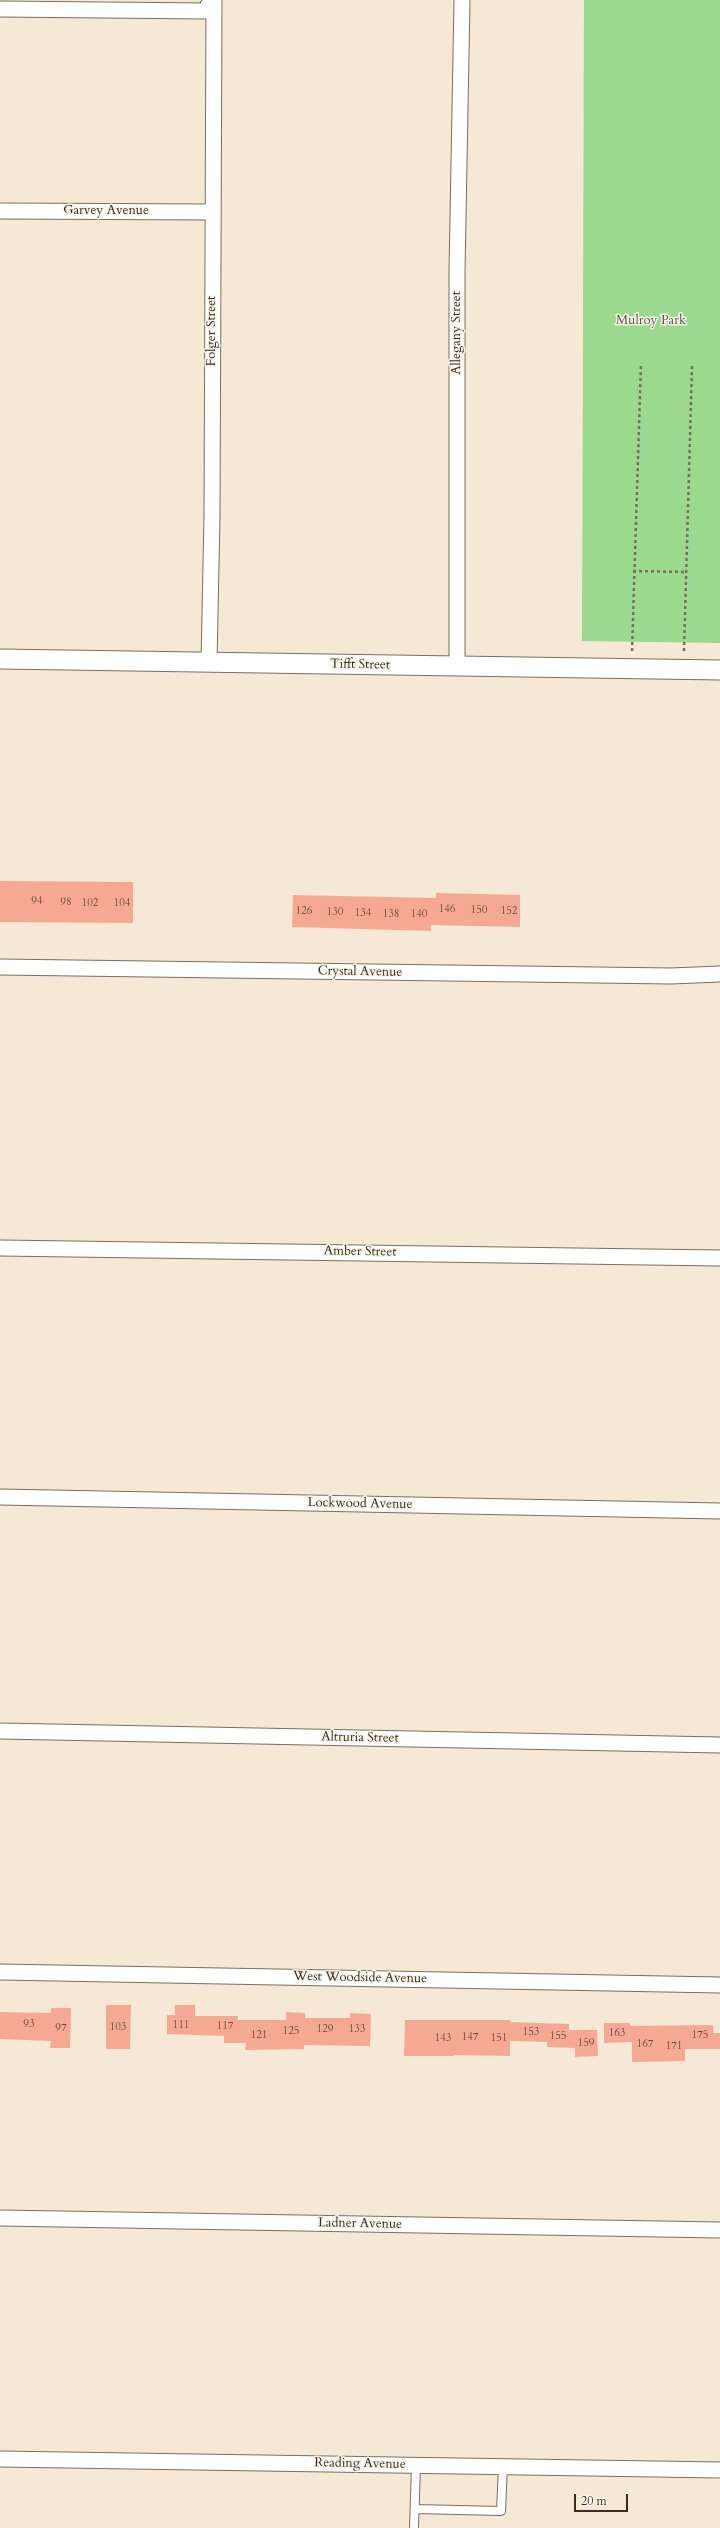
<!DOCTYPE html>
<html>
<head>
<meta charset="utf-8">
<style>
  body { margin:0 }
  #map { position:relative; width:720px; height:2528px; overflow:hidden; background:#f5e9d5; font-family:Cardo,serif }
  canvas { display:block }
  .scale { position:absolute; left:574px; top:2494px; width:54px; height:18px; box-sizing:border-box; border:2px solid #3b2a1e; border-top:0; padding-left:5px; font-size:12px; line-height:14px; white-space:nowrap; color:#3b2a1e; -webkit-text-stroke:3px #f7f3e8; paint-order:stroke }
</style>
</head>
<body>
<div id="map">
<canvas width="720" height="2528"></canvas>
<div class="scale">20 m</div>
</div>
<script>
const g = document.querySelector('canvas').getContext('2d');
g.lineJoin = 'round';
function paint(path, color) { g.fillStyle = color; g.fill(path, 'evenodd'); }
const toPath = rows => new Path2D(rows.map(r => 'M' + r).join(''));
function trace(path, color, width, dash) { g.strokeStyle = color; g.lineWidth = width; g.lineCap = dash ? 'butt' : 'round'; g.setLineDash(dash || []); g.stroke(path); }
function write(font, color, halo, rows, align = 'center') {
  g.font = font + ' Cardo,serif'; g.lineWidth = 3; g.setLineDash([]); g.textBaseline = 'middle'; g.strokeStyle = halo; g.fillStyle = color; for (const [text, x, y, turn = 0] of rows) {
    g.save(); g.translate(x, y); g.rotate((+turn || 0) * Math.PI / 180); g.textAlign = isNaN(turn) ? turn : align; if (halo) g.strokeText(text, 0, 0); g.fillText(text, 0, 0); g.restore();
  }
}
const green = toPath([
  [584,0,720,0,720,643,582,641]
]);
const building = toPath([
  [0,881,133,882,133,923,0,922],
  [436,893,520,895,520,927,431,925,431,931,292,927,293,895,436,898],
  [106,2005,131,2005,130,2049,106,2049],
  [175,2005,195,2005,195,2016,238,2016,238,2020,286,2020,286,2012,305,2013,305,2018,350,2018,350,2013,371,2014,370,2046,304,2045,304,2049,245,2050,246,2043,224,2043,224,2036,167,2034,167,2015,175,2015],
  [51,2008,71,2008,70,2048,50,2048,51,2041,0,2039,0,2012,51,2013],
  [405,2020,510,2020,510,2022,569,2024,569,2030,597,2030,598,2056,575,2057,575,2048,547,2047,547,2042,510,2041,510,2056,454,2055,454,2056,404,2056],
  [604,2023,630,2023,630,2026,713,2025,713,2033,720,2033,720,2049,685,2049,685,2061,632,2062,632,2042,604,2043]
]);
const path = toPath([
  [633,571,685,572],
  [632,651,641,363],
  [684,651,692,366]
]);
const service = toPath([
  [415,2509,501,2511,503,2466],
  [414,2528,416,2465]
]);
const minor = toPath([
  [0,9,208,11,208,5,214,5],
  [0,211,212,212],
  [209,663,212,516,214,0],
  [457,666,457,272,462,0],
  [0,967,671,976,720,974],
  [0,1248,720,1258],
  [0,1497,720,1511],
  [0,1731,720,1745],
  [0,1972,720,1985],
  [0,2218,720,2230],
  [0,2459,720,2470]
]);
const tertiary = toPath([
  [0,659,720,670]
]);
const numberNames = [
  ["94",37,901],
  ["98",66,902],
  ["102",90,903],
  ["104",122,903],
  ["146",447,909],
  ["150",479,910],
  ["126",304,911],
  ["152",509,911],
  ["130",335,912],
  ["134",363,913],
  ["138",391,914],
  ["140",419,914],
  ["93",29,2024],
  ["111",181,2025],
  ["117",225,2026],
  ["103",118,2027],
  ["97",61,2028],
  ["129",325,2029],
  ["133",357,2029],
  ["125",291,2031],
  ["153",531,2032],
  ["163",617,2033],
  ["121",259,2035],
  ["175",700,2035],
  ["155",558,2036],
  ["147",470,2037],
  ["143",443,2038],
  ["151",499,2038],
  ["159",586,2043],
  ["167",645,2044],
  ["171",674,2046]
];
const streetNames = [
  ["Garvey Avenue",106,211],
  ["Folger Street",212,331,-90],
  ["Allegany Street",457,333,-90],
  ["Tifft Street",360,665,1],
  ["Crystal Avenue",360,972,1],
  ["Amber Street",360,1252,1],
  ["Lockwood Avenue",360,1504,1],
  ["Altruria Street",360,1738,1],
  ["West Woodside Avenue",360,1978,1],
  ["Ladner Avenue",360,2224,1],
  ["Reading Avenue",360,2464,1]
];
const parkNames = [
  ["Mulroy Park",651,321]
];
paint(green, '#9ad98e');
paint(building, '#f5a993');
trace(service, '#7c6d5e', 10);
trace(minor, '#7c6d5e', 17);
trace(tertiary, '#7c6d5e', 21);
trace(path, '#7c6d5e', 2.5, [3, 3]);
trace(service, '#fff', 8);
trace(minor, '#fff', 15);
trace(tertiary, '#fff', 19);
write('11px', '#6a4a3b', null, numberNames);
write('13px', '#3b2a1e', '#f7f3e8', streetNames);
write('13px', '#53563a', '#f7f3e8', parkNames);
</script>
</body>
</html>
